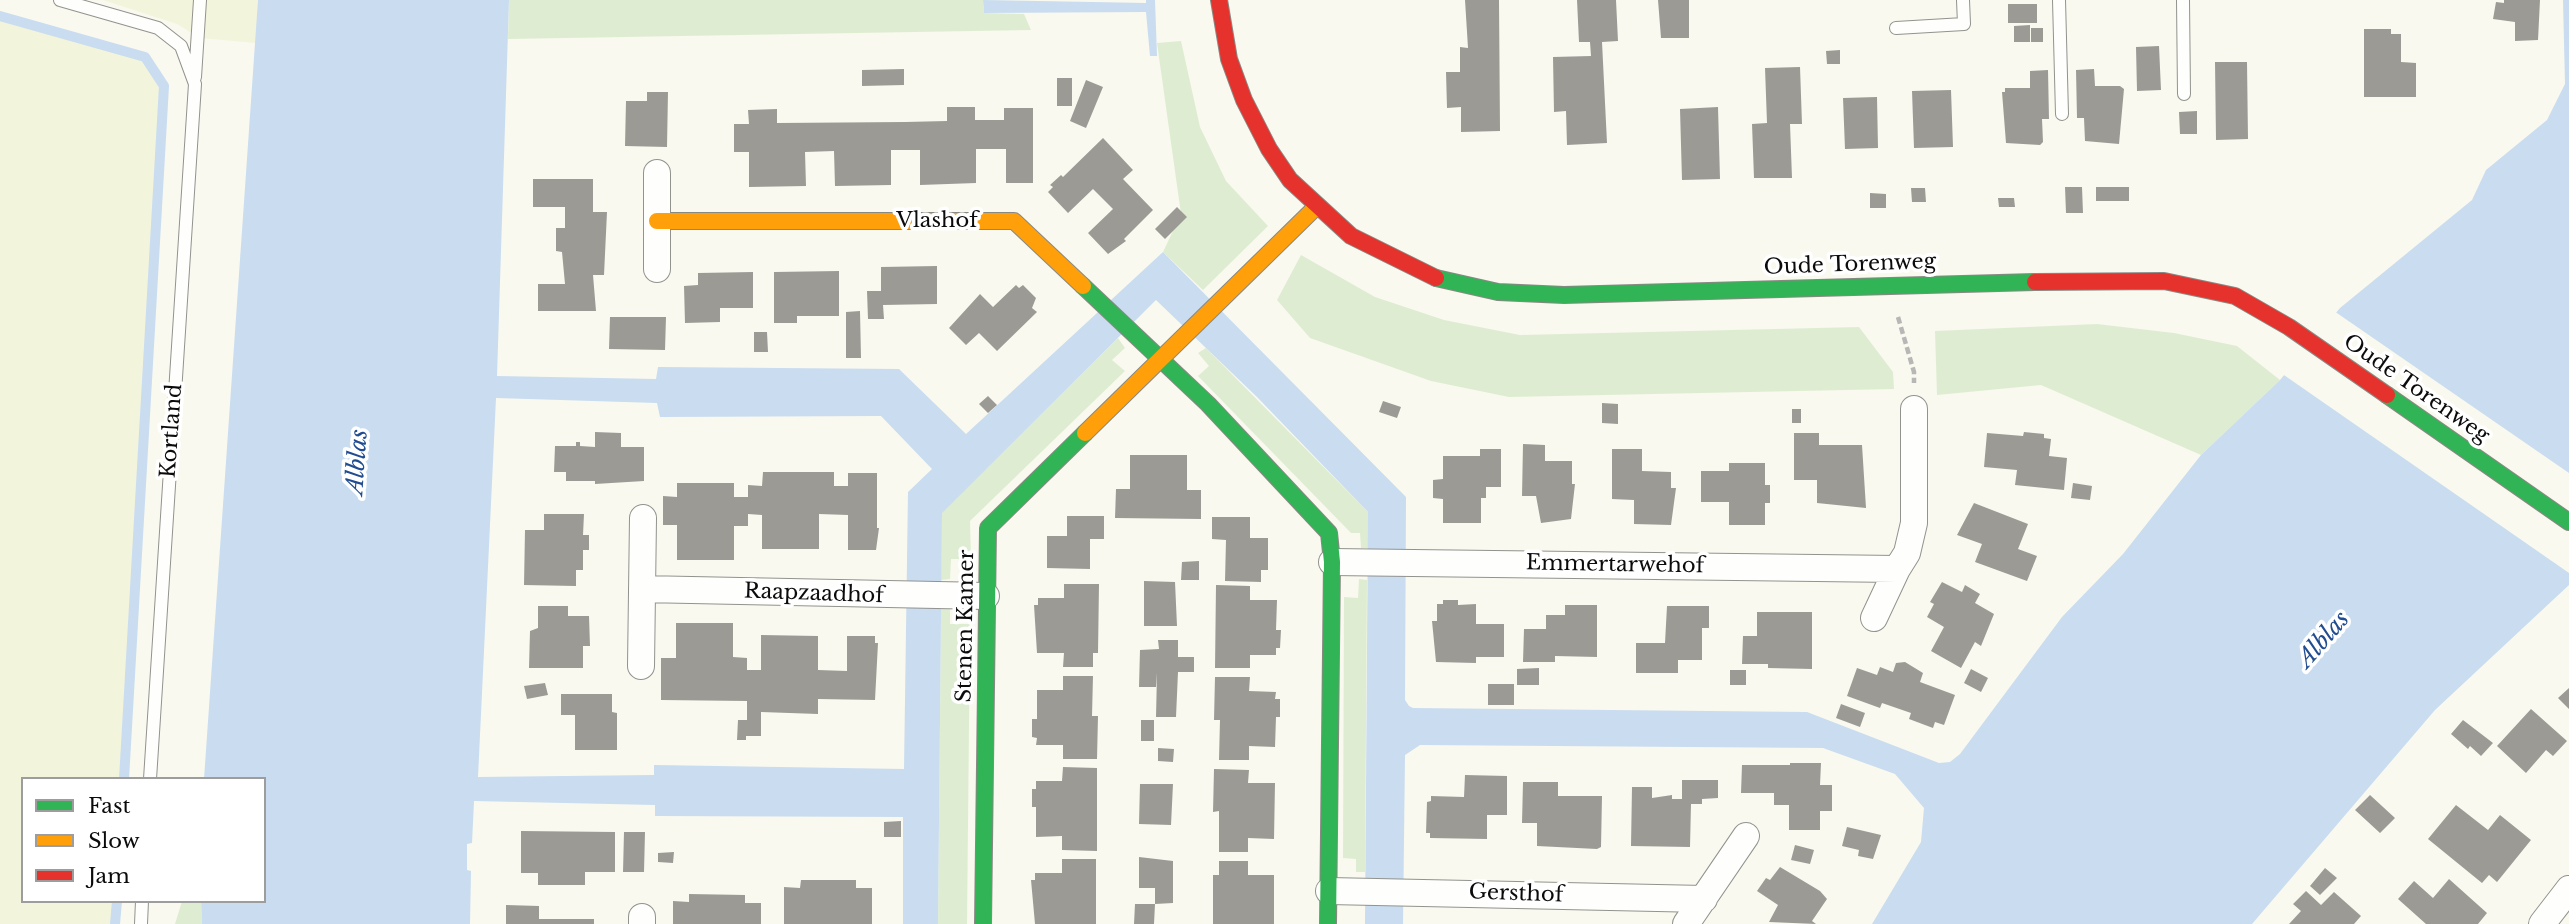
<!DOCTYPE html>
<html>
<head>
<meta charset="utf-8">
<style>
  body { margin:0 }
  #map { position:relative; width:2569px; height:924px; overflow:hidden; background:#f9f9ef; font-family:"Libre Baskerville",serif }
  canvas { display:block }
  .legend { position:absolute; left:21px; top:777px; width:245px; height:126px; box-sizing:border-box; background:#fff; border:2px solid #9d9d9d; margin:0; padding:9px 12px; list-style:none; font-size:21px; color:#0b0b0b }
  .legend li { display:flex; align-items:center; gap:14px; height:35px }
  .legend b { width:35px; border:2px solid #9d9d9d }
</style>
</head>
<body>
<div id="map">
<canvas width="2569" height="924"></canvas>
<ul class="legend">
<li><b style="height:9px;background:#30b455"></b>Fast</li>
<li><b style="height:9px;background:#ff9f0a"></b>Slow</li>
<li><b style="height:9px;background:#e5322d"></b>Jam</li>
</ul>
</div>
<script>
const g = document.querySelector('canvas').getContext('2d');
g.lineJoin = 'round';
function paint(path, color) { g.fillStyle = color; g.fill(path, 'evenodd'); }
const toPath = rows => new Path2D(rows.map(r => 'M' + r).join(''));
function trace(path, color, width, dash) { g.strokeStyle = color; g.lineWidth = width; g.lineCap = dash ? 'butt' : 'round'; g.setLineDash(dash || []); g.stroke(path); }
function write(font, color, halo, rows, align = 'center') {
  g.font = font + ' "Libre Baskerville",serif'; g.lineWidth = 7; g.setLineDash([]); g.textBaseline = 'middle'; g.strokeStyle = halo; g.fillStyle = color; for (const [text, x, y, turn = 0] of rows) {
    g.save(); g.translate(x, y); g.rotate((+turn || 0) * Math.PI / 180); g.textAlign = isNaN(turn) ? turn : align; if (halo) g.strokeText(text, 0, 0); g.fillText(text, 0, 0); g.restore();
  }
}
const farmland = toPath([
  [103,0,258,0,256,43,200,38,177,24],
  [0,19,150,63,160,70,164,83,126,779,23,779,23,901,119,901,117,924,0,924]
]);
const green = toPath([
  [509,0,983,0,984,13,1024,14,1031,30,508,39],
  [1181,41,1200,127,1226,181,1268,226,1203,290,1163,252,1181,214,1157,43],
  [1301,255,1375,297,1444,320,1520,335,1859,327,1893,372,1894,389,1509,397,1431,381,1310,338,1277,300],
  [2097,324,2174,333,2237,346,2280,380,2201,455,2041,385,1937,395,1935,331],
  [1118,338,1125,348,1112,360,1125,371,970,521,971,559,951,559,950,579,941,580,942,512],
  [1206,348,1368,512,1369,548,1361,548,1360,533,1351,533,1198,376,1209,366,1198,353],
  [1359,579,1367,580,1365,872,1356,872,1356,859,1343,858,1344,597,1358,598],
  [941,608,950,609,950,624,970,624,967,924,938,924],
  [182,901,201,901,202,924,175,924]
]);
const water = toPath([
  [258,0,509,0,497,376,656,379,658,367,899,369,966,434,1163,252,1406,497,1405,700,1409,706,1413,708,1807,712,1939,763,1950,762,1960,754,2062,617,2123,554,2201,455,2280,380,2340,308,2472,200,2486,170,2547,120,2565,84,2563,0,2569,0,2569,585,2435,710,2252,924,1872,924,1921,842,1924,808,1895,774,1823,748,1420,745,1405,755,1403,924,1365,924,1368,512,1257,397,1156,300,942,513,938,924,903,924,903,817,655,816,655,805,474,801,472,843,467,844,467,870,471,871,470,924,202,924,201,901,264,901,264,779,204,779],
  [496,398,657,403,660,417,881,416,932,469,908,492,904,769,654,765,654,775,478,777],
  [983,0,1146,3,1146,0,1155,0,1157,56,1150,56,1146,12,984,13]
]);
const pier = toPath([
  [2334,311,2569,473,2569,573,2281,373]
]);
const stream = toPath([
  [0,16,145,57,164,86,124,779],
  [115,924,117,901]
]);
const building = toPath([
  [1465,0,1499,0,1500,131,1461,132,1461,107,1447,108,1446,72,1460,72,1460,47,1468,48],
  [1577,0,1616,0,1618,41,1602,42,1607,143,1567,145,1566,111,1554,112,1553,57,1591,56,1590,42,1579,42],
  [1658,0,1689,0,1689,38,1661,38],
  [2504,0,2540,0,2538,40,2515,41,2515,22,2493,19,2496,2,2504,3],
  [2008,4,2037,4,2037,23,2008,23],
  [2030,25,2030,42,2014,42,2014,26],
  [2031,28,2043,28,2043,42,2031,42],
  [2364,29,2391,29,2391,34,2401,34,2401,62,2416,63,2416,97,2364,97],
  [2159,46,2161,90,2137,91,2136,47],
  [1840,50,1840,64,1827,64,1826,51],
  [2215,62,2247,62,2248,139,2216,140],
  [1800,67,1802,124,1790,124,1792,178,1754,178,1752,124,1767,123,1765,68],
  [904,69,904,85,862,86,862,70],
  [2094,69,2095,86,2120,86,2124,89,2119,144,2085,141,2084,118,2077,118,2076,70],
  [2048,70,2049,119,2042,119,2043,142,2040,145,2006,143,2002,92,2005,92,2005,88,2030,88,2030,71],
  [1057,78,1072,78,1072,106,1057,106],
  [1086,80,1103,87,1086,128,1070,121],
  [1951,90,1953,147,1914,148,1912,91],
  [647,92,668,92,667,147,625,146,626,101,647,101],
  [1877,97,1878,148,1845,149,1843,98],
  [947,107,975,107,975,120,1004,120,1004,108,1033,108,1033,183,1006,183,1006,149,976,149,976,183,920,185,920,150,891,150,891,185,835,186,834,151,805,152,806,186,749,187,749,152,734,152,734,124,749,124,748,110,777,109,777,123,905,122,947,121],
  [1718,107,1720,179,1682,180,1680,109],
  [2197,111,2197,134,2180,134,2179,112],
  [1103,138,1133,170,1123,179,1153,210,1124,239,1126,241,1108,254,1088,233,1113,209,1093,189,1068,213,1048,192,1053,187,1050,185,1061,175,1063,177],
  [533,179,593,179,593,212,607,212,604,275,593,275,596,311,538,311,538,284,565,284,562,252,556,251,556,228,565,228,565,207,533,207],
  [2065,187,2082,187,2083,213,2066,213],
  [2096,187,2129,187,2129,201,2096,201],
  [1911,188,1925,188,1926,202,1912,202],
  [1870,193,1886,194,1886,208,1870,208],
  [1998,198,2014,198,2015,207,1999,207],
  [1177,207,1187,217,1165,239,1155,229],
  [937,266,937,304,883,305,884,319,868,319,867,291,881,291,881,267],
  [839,271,839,316,797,316,797,323,774,323,774,272],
  [753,272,753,308,720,308,720,322,685,323,684,286,698,285,698,273],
  [1016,285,1019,288,1023,285,1036,298,1032,308,1037,312,997,351,979,333,966,345,949,328,980,294,993,307],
  [860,311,861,358,846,358,846,312],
  [610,317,666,317,665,350,609,349],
  [754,332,767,332,768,352,754,352],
  [988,396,997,405,988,413,979,404],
  [1383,401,1401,407,1397,418,1379,412],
  [1602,403,1618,404,1618,424,1602,423],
  [1792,409,1801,409,1801,423,1792,423],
  [595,432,621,433,621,447,644,447,644,481,595,484,595,481,566,481,566,472,554,472,555,446,576,446,576,442,580,442,580,446,595,447],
  [2024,432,2044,434,2044,438,2051,439,2049,456,2067,458,2064,490,2015,485,2017,470,1984,467,1987,433,2023,436],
  [1794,433,1819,433,1819,445,1862,445,1866,508,1817,503,1817,480,1794,480],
  [1523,444,1545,445,1545,461,1572,461,1572,484,1575,484,1571,519,1541,523,1536,496,1522,496],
  [1480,449,1501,449,1501,487,1486,487,1486,498,1481,498,1481,523,1443,523,1443,499,1433,498,1433,480,1443,479,1443,456,1480,456],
  [1612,449,1642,449,1642,471,1671,472,1671,488,1676,488,1671,525,1634,524,1634,500,1612,499],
  [1130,455,1187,455,1187,490,1201,490,1201,519,1115,518,1116,489,1130,489],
  [1729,463,1765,463,1765,485,1770,485,1770,503,1765,503,1765,525,1729,525,1729,502,1701,502,1701,471,1729,471],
  [763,472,834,472,834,486,848,486,848,473,877,473,877,528,879,528,876,550,848,550,848,515,819,514,819,549,762,549,762,515,748,514,748,526,734,526,734,560,677,560,677,525,663,525,663,496,677,497,677,483,734,483,734,497,748,497,748,485,762,486],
  [2073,483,2092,486,2090,500,2071,498],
  [1974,503,2028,524,2018,549,2037,556,2027,581,1975,562,1982,544,1957,535],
  [544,514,584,514,583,535,589,535,589,550,583,550,583,570,576,570,576,586,524,585,525,530,544,530],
  [1067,516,1104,516,1104,539,1090,539,1090,569,1047,568,1047,536,1067,536],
  [1212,517,1250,517,1250,538,1268,538,1268,570,1261,570,1261,582,1225,581,1226,540,1212,539],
  [1199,561,1199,580,1181,580,1182,562],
  [1144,581,1175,582,1177,626,1144,626],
  [1942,582,1962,592,1965,585,1980,594,1975,603,1994,614,1981,646,1975,642,1961,668,1931,651,1944,627,1927,617,1934,604,1930,602],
  [1064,584,1099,584,1098,653,1093,653,1093,667,1063,667,1064,653,1037,653,1034,605,1038,605,1038,598,1064,598],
  [1216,585,1250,586,1250,600,1277,600,1276,630,1281,630,1280,648,1276,648,1276,655,1250,655,1250,668,1215,668],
  [1443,600,1458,600,1458,605,1476,604,1476,624,1504,624,1504,657,1476,657,1476,663,1436,662,1432,621,1437,621,1437,604,1443,604],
  [1565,605,1597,605,1597,657,1555,656,1555,662,1523,662,1524,629,1546,629,1546,615,1565,615],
  [538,606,568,606,568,616,589,616,590,646,583,646,583,668,529,668,530,631,538,628],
  [1667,606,1709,606,1709,628,1702,628,1702,660,1678,660,1678,673,1636,673,1636,643,1665,643],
  [1757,612,1812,612,1812,669,1768,668,1768,664,1742,664,1743,636,1757,636],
  [676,623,733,623,733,657,747,658,747,670,761,670,761,635,818,636,818,670,847,671,847,636,875,636,875,643,878,643,875,700,818,699,818,714,761,712,761,736,746,736,746,740,737,740,738,720,747,720,747,701,661,700,661,658,676,658],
  [1158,640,1178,640,1178,657,1194,657,1194,672,1178,672,1176,717,1156,717,1157,673,1156,687,1139,687,1140,650,1159,649],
  [1905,662,1923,673,1920,682,1955,695,1944,725,1935,722,1933,728,1909,719,1911,713,1882,703,1880,708,1847,696,1857,668,1877,675,1880,667,1893,672,1896,663],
  [1539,668,1539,685,1517,685,1517,669],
  [1971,669,1988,678,1981,692,1964,683],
  [1730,670,1746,670,1746,685,1730,685],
  [1063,676,1093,676,1092,716,1098,716,1097,759,1063,759,1063,745,1036,745,1037,738,1032,737,1032,719,1037,719,1037,690,1063,690],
  [1215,677,1250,677,1249,691,1276,692,1275,699,1280,699,1280,717,1276,717,1275,747,1249,746,1249,760,1219,760,1220,720,1214,720],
  [545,683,548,695,527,699,524,686],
  [1488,684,1514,684,1514,705,1488,705],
  [2569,688,2569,709,2558,698],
  [561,694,612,694,612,712,617,713,617,750,575,750,575,715,561,715],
  [1841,704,1865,713,1860,727,1836,718],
  [2531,709,2567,741,2553,756,2546,750,2526,773,2497,746],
  [1141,720,1154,720,1154,741,1141,741],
  [2463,720,2493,743,2481,756,2470,746,2468,749,2451,734],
  [1158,748,1174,749,1173,762,1158,761],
  [1790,763,1821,763,1820,785,1832,785,1832,811,1820,811,1820,830,1789,830,1789,805,1774,805,1774,793,1741,793,1742,765,1790,765],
  [1063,767,1097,768,1097,851,1062,850,1062,836,1036,837,1036,807,1032,807,1032,789,1036,789,1036,781,1062,781],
  [1214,769,1249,770,1248,783,1275,783,1274,839,1248,838,1248,852,1219,852,1219,811,1213,812],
  [1465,775,1507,776,1507,815,1487,815,1487,839,1430,838,1430,833,1426,833,1427,802,1431,801,1431,796,1464,797],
  [1682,780,1718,780,1718,798,1702,799,1702,804,1691,804,1690,847,1631,846,1632,787,1652,787,1652,798,1672,795,1672,799,1682,799],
  [1523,782,1558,782,1558,796,1602,796,1601,847,1597,849,1537,846,1537,823,1522,823],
  [1140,784,1173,784,1171,825,1139,824],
  [2370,795,2395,818,2380,833,2355,810],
  [2456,805,2488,830,2500,815,2531,840,2497,882,2489,875,2482,883,2428,839],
  [901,821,901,837,884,837,884,822],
  [1847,827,1881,835,1873,859,1858,856,1859,850,1842,846],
  [521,831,615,832,615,872,585,872,585,885,538,885,538,873,521,873],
  [624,832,645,832,644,872,623,872],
  [1795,845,1814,850,1810,864,1791,860],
  [674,852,673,863,658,862,658,853],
  [1139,857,1173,861,1173,903,1155,904,1155,888,1139,888],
  [1062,859,1096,859,1096,924,1035,924,1031,880,1035,880,1035,873,1062,873],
  [1219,861,1248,861,1248,875,1274,875,1274,924,1213,924,1213,875,1219,875],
  [1780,867,1820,891,1827,899,1812,921,1816,924,1769,922,1778,905,1757,891,1766,878,1770,880],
  [2325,868,2337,878,2320,895,2310,886],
  [2449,879,2487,913,2478,924,2426,924,2398,899,2414,881,2433,898],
  [801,880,856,880,856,888,872,888,872,924,784,924,784,887,800,888],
  [2306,891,2321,905,2334,892,2361,916,2354,924,2289,924,2301,911,2293,904],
  [689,894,745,895,745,903,761,903,761,924,673,924,673,901,689,902],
  [1135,904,1155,904,1154,924,1134,924],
  [506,905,539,906,539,919,594,919,594,924,506,924]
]);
const path = toPath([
  [1898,317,1914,372,1914,383]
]);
const lane = toPath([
  [60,0,158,28,181,46,195,84,150,779],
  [2059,0,2062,114],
  [2183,0,2184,94],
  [1896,28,1964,24,1963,0],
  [195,77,200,0],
  [141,924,142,901]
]);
const street = toPath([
  [657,269,657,173],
  [1332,562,1897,569,1907,553,1914,523,1914,409],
  [642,589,986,596],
  [1874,618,1897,569],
  [641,666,643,518],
  [1329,891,1704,899],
  [642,917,642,924],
  [1686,924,1746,836],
  [2542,924,2569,889]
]);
const fast = toPath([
  [1436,278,1498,292,1564,295,2035,282],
  [1083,286,1208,404,1329,533,1332,562,1328,924],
  [2387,395,2569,522],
  [983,924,988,528,1085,433]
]);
const slow = toPath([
  [657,221,1014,221,1083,286],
  [1085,433,1317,206]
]);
const jam = toPath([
  [1219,0,1229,59,1244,100,1269,149,1290,180,1351,236,1436,278],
  [2035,282,2164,281,2235,296,2289,327,2387,395]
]);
const streetNames = [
  ["Vlashof",937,221],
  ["Oude Torenweg",1850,265,-2],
  ["Oude Torenweg",2416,389,35],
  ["Kortland",172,431,-86],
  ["Emmertarwehof",1615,565,1],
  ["Raapzaadhof",814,594,2],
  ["Stenen Kamer",966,626,-89],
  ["Gersthof",1516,894,2]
];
const waterNames = [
  ["Alblas",358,462,-86],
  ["Alblas",2324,640,-49]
];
paint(farmland, '#f3f4dc');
paint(green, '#deedd1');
paint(water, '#c9dcf0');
paint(pier, '#f9f9ef');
trace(stream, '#c9dcf0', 10);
paint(building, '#9c9a95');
trace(lane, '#92928e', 14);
trace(street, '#92928e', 28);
trace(fast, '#898984', 18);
trace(slow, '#898984', 18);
trace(jam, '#898984', 18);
trace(path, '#b7b7b5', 4.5, [7, 3.5]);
trace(lane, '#fefefd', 12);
trace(street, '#fefefd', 26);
trace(fast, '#30b455', 16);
trace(slow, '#ff9f0a', 16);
trace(jam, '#e5322d', 16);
write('21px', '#0b0b0b', '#fff', streetNames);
write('italic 23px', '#214d90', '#fff', waterNames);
</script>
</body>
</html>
